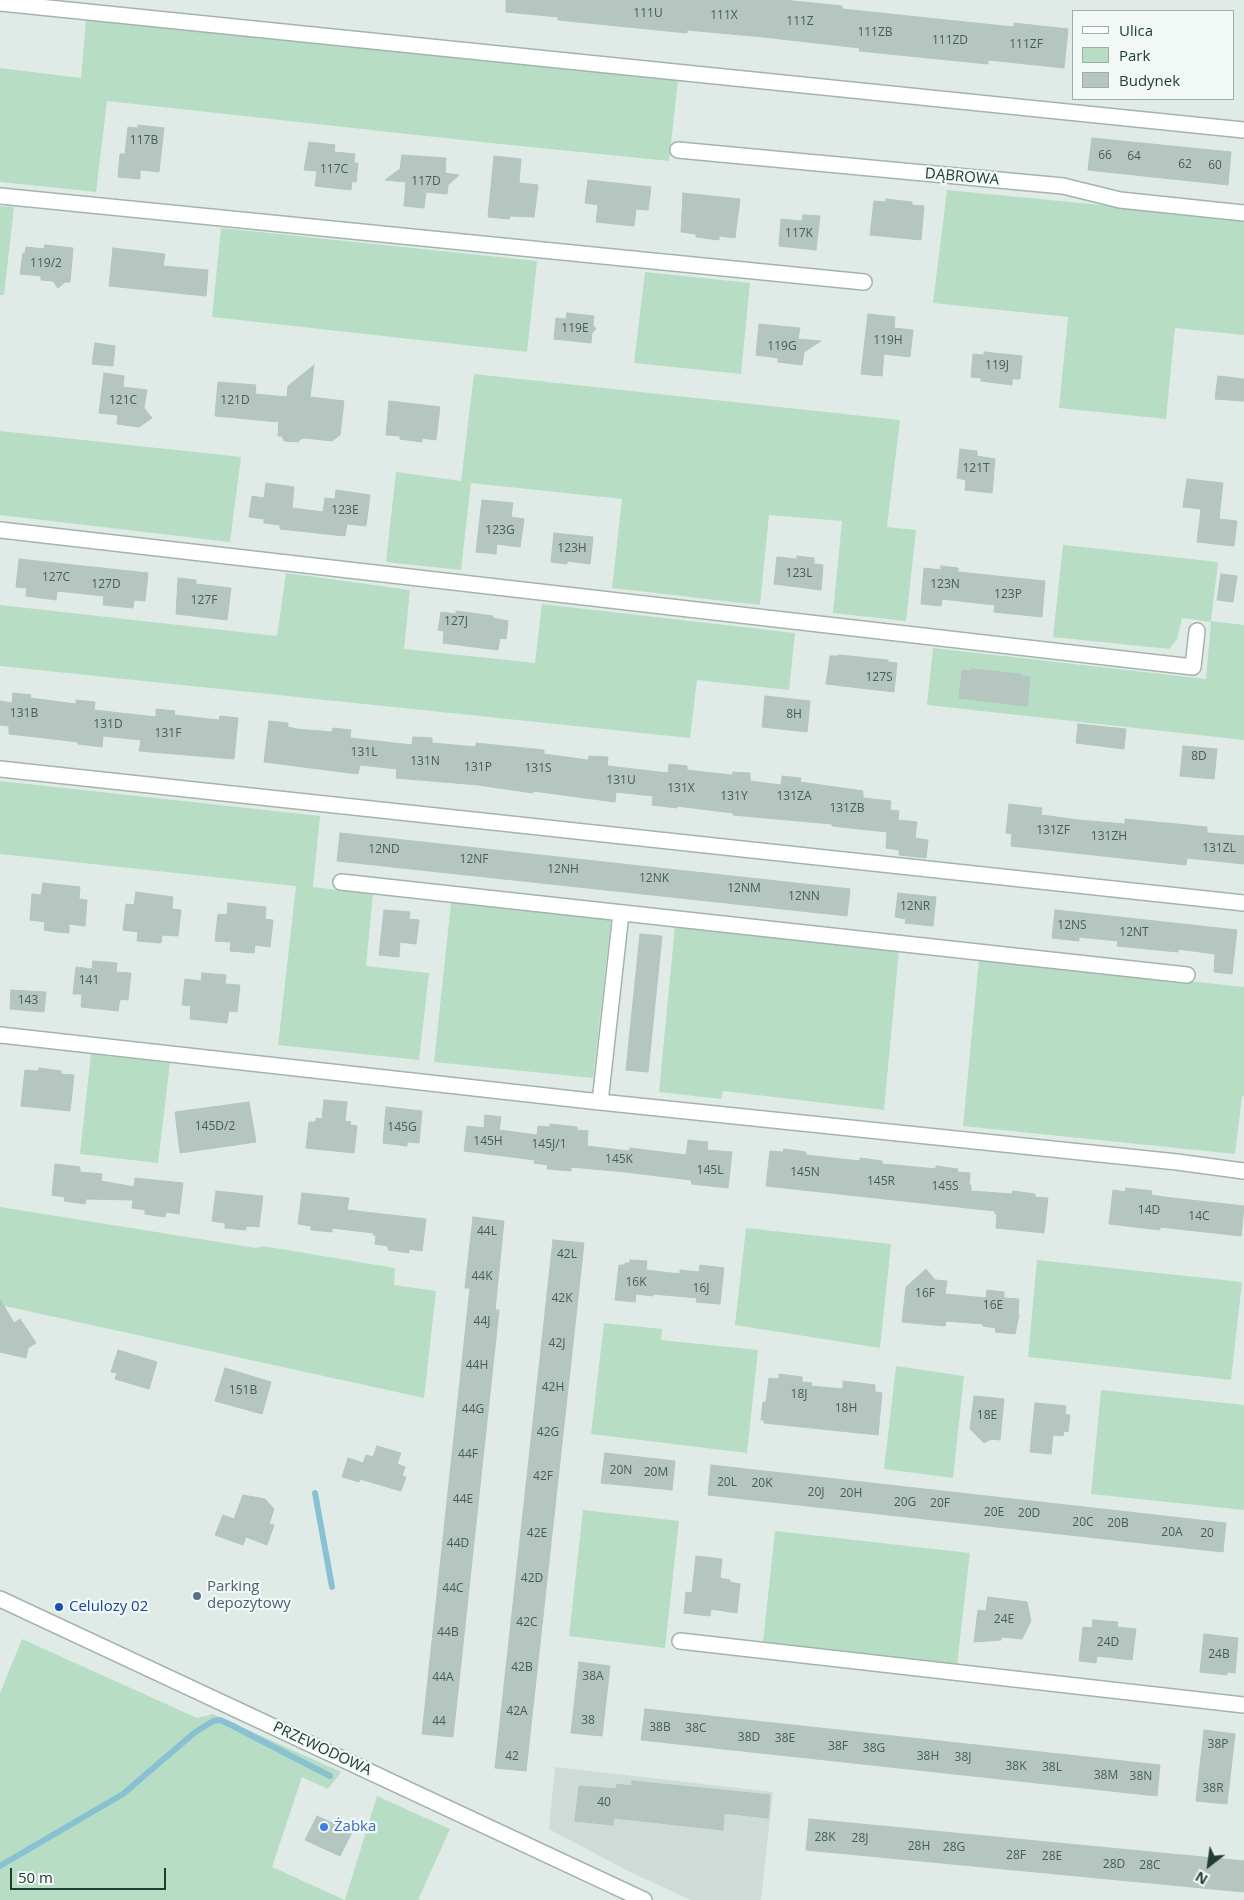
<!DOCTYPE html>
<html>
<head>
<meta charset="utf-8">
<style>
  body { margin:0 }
  #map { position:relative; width:1244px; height:1900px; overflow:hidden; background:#e0ebe7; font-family:"Open Sans",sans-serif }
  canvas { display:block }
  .legend { position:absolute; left:1072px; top:10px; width:162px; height:90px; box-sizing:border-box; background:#f1f8f5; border:1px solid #9eada9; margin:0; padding:6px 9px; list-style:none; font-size:15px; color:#213c36 }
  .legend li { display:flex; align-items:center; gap:10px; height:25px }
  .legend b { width:25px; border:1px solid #9eada9 }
  .north { position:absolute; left:1184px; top:1840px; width:50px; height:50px; -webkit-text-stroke:4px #f1f8f5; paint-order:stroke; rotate:210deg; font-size:14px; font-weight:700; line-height:20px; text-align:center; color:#213c36 }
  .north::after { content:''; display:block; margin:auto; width:18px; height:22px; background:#213c36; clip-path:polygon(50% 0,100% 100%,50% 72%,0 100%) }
  .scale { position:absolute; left:10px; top:1868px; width:156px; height:22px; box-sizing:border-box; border:2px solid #213c36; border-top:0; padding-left:6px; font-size:15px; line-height:18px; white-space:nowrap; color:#213c36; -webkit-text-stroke:4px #f1f8f5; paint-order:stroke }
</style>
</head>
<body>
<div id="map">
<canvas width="1244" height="1900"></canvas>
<ul class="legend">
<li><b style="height:6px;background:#fff"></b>Ulica</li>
<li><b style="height:14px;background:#b8ddc5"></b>Park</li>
<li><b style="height:14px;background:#b5c6c0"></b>Budynek</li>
</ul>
<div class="north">N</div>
<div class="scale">50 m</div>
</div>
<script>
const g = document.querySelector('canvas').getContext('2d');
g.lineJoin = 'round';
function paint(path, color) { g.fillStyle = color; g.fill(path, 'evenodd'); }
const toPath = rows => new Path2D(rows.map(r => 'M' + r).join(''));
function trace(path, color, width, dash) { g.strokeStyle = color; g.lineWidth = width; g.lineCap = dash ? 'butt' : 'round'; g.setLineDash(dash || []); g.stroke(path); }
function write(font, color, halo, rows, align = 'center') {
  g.font = font + ' "Open Sans",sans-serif'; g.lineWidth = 4.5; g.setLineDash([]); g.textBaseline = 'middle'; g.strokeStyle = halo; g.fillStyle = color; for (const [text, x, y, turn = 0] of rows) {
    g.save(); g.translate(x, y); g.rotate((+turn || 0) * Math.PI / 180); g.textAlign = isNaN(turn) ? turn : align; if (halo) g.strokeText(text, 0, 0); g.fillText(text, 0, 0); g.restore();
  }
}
const built = toPath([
  [555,1767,773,1792,761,1900,691,1900,630,1872,549,1829]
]);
const green = toPath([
  [86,20,678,80,669,161,481,142,107,101,96,192,0,182,0,68,81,78],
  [947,190,1244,219,1244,335,1175,328,1166,419,1059,408,1068,317,933,303],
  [0,206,14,207,4,295,0,295],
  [221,228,537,261,527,352,212,317],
  [645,272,750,283,741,374,634,363],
  [474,374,900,420,887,527,916,530,906,621,833,613,842,521,769,515,760,605,612,588,622,499,471,483,461,570,386,562,396,472,461,481],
  [0,431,241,457,230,542,0,515],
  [1063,545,1218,562,1211,621,1244,625,1244,740,927,705,933,648,1206,679,1211,622,1182,618,1177,639,1169,649,1053,637],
  [286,573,410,590,404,649,535,663,542,604,795,633,789,690,697,680,690,738,0,666,0,605,277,636],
  [0,781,320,816,313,887,373,894,366,966,429,973,419,1060,278,1045,296,886,0,854],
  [451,903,611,920,593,1078,434,1062],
  [675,926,899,950,884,1110,723,1091,721,1099,659,1092],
  [979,959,1244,987,1244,1096,1242,1096,1235,1154,963,1126],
  [91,1054,170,1063,158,1163,80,1154],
  [0,1207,256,1248,263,1246,395,1268,394,1285,436,1291,424,1398,0,1305],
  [746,1228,891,1244,880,1348,735,1325],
  [1037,1260,1242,1282,1231,1380,1028,1357],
  [604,1323,662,1329,661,1340,758,1350,747,1453,591,1434],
  [896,1366,964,1376,953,1478,884,1469],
  [1101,1390,1244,1405,1244,1510,1091,1494],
  [583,1510,679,1521,665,1648,569,1636],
  [775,1531,970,1553,957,1665,763,1642],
  [22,1639,197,1718,213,1714,341,1772,328,1789,302,1777,272,1867,345,1900,377,1796,450,1829,418,1900,0,1900,0,1693]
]);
const stream = toPath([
  [315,1493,332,1587],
  [0,1866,123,1794,194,1733,213,1721,220,1720,231,1725,330,1776]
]);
const building = toPath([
  [506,0,784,0,842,6,842,9,975,23,1014,27,1014,23,1068,29,1064,68,988,60,988,64,859,51,860,48,763,37,687,30,687,33,558,20,558,17,506,12,506,0],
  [138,125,164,128,159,172,140,170,140,179,118,177,120,154,125,154,128,127,138,128,138,125],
  [1092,138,1231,152,1228,185,1088,170,1092,138],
  [309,142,335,145,334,152,355,154,354,163,358,163,356,182,352,181,351,190,315,186,317,171,304,170,309,142],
  [402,155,446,158,445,173,459,175,448,185,447,194,426,192,424,208,404,206,406,182,385,180,400,169,402,155],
  [494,156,521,159,519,183,538,185,534,217,510,216,509,219,488,217,494,156],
  [588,180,651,187,648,210,636,209,634,226,596,222,598,205,585,203,588,180],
  [683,193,740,199,735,238,719,236,719,240,696,237,696,234,681,232,683,193],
  [886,199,912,202,912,205,924,206,921,240,870,235,874,201,886,202,886,199],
  [803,215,820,216,816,250,779,246,781,219,802,221,803,215],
  [45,245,73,248,70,282,65,282,58,288,53,281,41,280,41,276,20,274,23,253,25,254,26,247,44,249,45,245],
  [113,248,165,254,163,266,208,270,206,296,109,286,113,248],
  [567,313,594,316,593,325,596,329,592,333,591,343,554,339,556,318,566,319,567,313],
  [868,314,895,317,894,328,913,330,910,357,884,354,882,376,861,374,868,314],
  [759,324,800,328,798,339,821,341,804,352,802,365,778,362,778,358,756,355,759,324],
  [95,343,115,346,113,366,92,364,95,343],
  [984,352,1022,356,1020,379,1012,379,1012,385,981,381,981,378,971,377,973,354,984,355,984,352],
  [314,365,310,397,344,401,340,435,332,441,305,438,301,439,298,442,284,441,282,436,278,436,279,422,215,416,218,382,256,385,255,394,287,397,288,386,314,365],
  [104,373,124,376,123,387,147,390,144,408,152,418,139,427,117,424,118,415,99,413,104,373],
  [1218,376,1244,379,1244,401,1215,399,1218,376],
  [389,401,440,407,436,440,422,438,422,442,400,439,400,436,386,435,389,401],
  [960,449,977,451,977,456,995,459,992,493,965,490,966,480,957,478,960,449],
  [1187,479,1223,483,1219,519,1237,521,1234,546,1197,542,1201,509,1183,507,1187,479],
  [266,483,294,487,292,508,323,512,325,498,335,499,336,490,370,495,366,526,347,524,345,536,280,529,280,525,264,523,264,519,249,517,252,496,264,498,266,483],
  [482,500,513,503,511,517,524,519,520,547,497,544,496,554,476,552,482,500],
  [554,533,593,537,590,564,567,561,567,564,551,562,554,533],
  [797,556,814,558,814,564,823,565,821,590,774,584,777,557,797,559,797,556],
  [19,559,148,573,145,601,134,600,133,608,103,605,104,596,57,591,56,600,26,596,27,588,16,587,19,559],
  [941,566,958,568,958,572,1045,581,1042,617,994,612,995,605,942,599,941,606,921,604,924,568,941,570,941,566],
  [1221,574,1237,576,1233,602,1217,600,1221,574],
  [178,578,196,580,196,584,231,588,227,620,176,614,178,578],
  [456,611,493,616,493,618,508,621,506,639,500,638,498,650,443,643,444,631,438,630,441,612,456,614,456,611],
  [839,655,888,660,888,662,897,663,894,692,826,684,830,656,839,656,839,655],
  [971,669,1021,674,1021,676,1030,677,1027,706,959,698,962,670,971,671,971,669],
  [13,693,31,695,30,698,76,704,76,700,95,702,94,710,156,717,156,709,175,711,174,715,200,718,219,720,220,716,238,718,234,759,139,751,141,740,103,736,102,747,78,744,78,742,36,737,9,734,9,726,0,725,0,701,12,703,13,693],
  [765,696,810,701,807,732,762,727,765,696],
  [269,721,288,723,288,727,297,729,332,732,333,728,351,730,350,738,412,745,413,737,432,738,432,743,476,747,476,743,544,750,544,754,588,760,589,756,608,757,607,766,668,773,669,764,687,766,687,770,713,773,732,775,733,772,750,773,750,781,781,785,782,776,801,778,800,782,863,791,863,798,891,801,890,810,899,811,898,820,917,822,915,838,928,840,926,858,899,855,899,850,886,848,887,832,832,826,832,824,733,815,733,813,677,806,677,808,652,805,653,796,616,792,615,802,533,791,533,793,478,785,396,778,397,769,360,765,358,774,264,762,269,721],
  [1078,724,1126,729,1124,749,1076,743,1078,724],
  [1183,746,1217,749,1214,779,1180,776,1183,746],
  [1009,804,1042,808,1041,815,1079,820,1125,824,1125,819,1207,827,1207,833,1244,836,1244,864,1187,858,1186,865,1011,846,1012,834,1006,833,1009,804],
  [340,833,850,889,847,916,337,861,340,833],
  [43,883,80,887,79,899,87,900,85,926,69,924,69,933,56,932,44,930,45,922,30,920,32,894,41,895,43,883],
  [136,892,173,897,172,909,181,910,178,936,162,935,161,943,137,941,138,932,123,930,126,904,134,905,136,892],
  [898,893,936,897,933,926,905,923,906,919,895,917,898,893],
  [228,903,266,907,265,919,273,920,270,947,255,945,254,953,230,951,231,942,215,941,218,914,227,915,228,903],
  [384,910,410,912,409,919,419,920,416,944,400,942,399,957,379,955,384,910],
  [1055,910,1237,930,1232,974,1214,972,1215,954,1178,949,1178,952,1117,946,1118,941,1079,937,1079,941,1052,938,1055,910],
  [640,934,662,936,648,1072,626,1070,640,934],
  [93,961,117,963,116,972,131,973,128,1000,120,999,118,1011,81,1007,82,994,73,994,76,967,92,969,93,961],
  [202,973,226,975,225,984,240,985,237,1012,229,1011,227,1023,190,1019,191,1006,182,1005,185,979,201,981,202,973],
  [11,990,46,992,44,1012,10,1009,11,990],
  [39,1068,61,1071,61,1074,74,1075,70,1111,21,1106,25,1070,38,1071,39,1068],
  [324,1100,347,1102,345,1121,351,1122,350,1125,357,1126,354,1153,306,1148,309,1122,316,1122,316,1118,322,1119,324,1100],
  [249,1102,256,1142,180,1153,175,1112,249,1102],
  [386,1107,422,1111,419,1143,407,1142,407,1146,383,1143,386,1107],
  [485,1115,501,1117,499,1130,537,1135,538,1126,550,1127,550,1124,577,1127,577,1130,588,1131,587,1146,629,1151,630,1148,686,1155,688,1140,708,1142,707,1150,732,1152,728,1188,692,1184,691,1180,625,1172,571,1167,571,1171,547,1169,548,1165,534,1163,535,1160,464,1151,467,1126,484,1128,485,1115],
  [784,1149,806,1152,806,1155,860,1161,860,1158,882,1161,882,1164,895,1165,936,1169,936,1166,958,1169,957,1172,970,1173,969,1185,971,1185,971,1191,1012,1194,1013,1191,1035,1194,1035,1197,1048,1198,1044,1233,996,1228,997,1214,995,1214,995,1211,766,1186,770,1151,783,1152,784,1149],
  [55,1164,80,1167,80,1172,102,1174,101,1181,134,1187,135,1178,183,1183,179,1214,166,1212,165,1217,145,1214,145,1210,132,1208,133,1200,86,1199,85,1204,64,1201,65,1197,52,1195,55,1164],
  [1126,1188,1152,1191,1151,1195,1164,1197,1244,1206,1241,1236,1160,1227,1160,1230,1109,1224,1113,1190,1125,1192,1126,1188],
  [216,1191,263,1196,259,1227,246,1226,246,1230,225,1228,225,1223,212,1221,216,1191],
  [302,1193,349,1198,347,1210,426,1219,422,1251,409,1249,409,1253,388,1250,388,1246,375,1244,376,1236,373,1235,374,1233,332,1228,332,1232,311,1230,311,1226,298,1224,302,1193],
  [473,1217,504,1221,495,1310,499,1310,453,1737,422,1734,470,1288,465,1288,473,1217],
  [553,1240,584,1243,526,1771,495,1768,553,1240],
  [630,1260,647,1261,646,1270,680,1274,680,1270,699,1272,700,1265,724,1268,720,1304,696,1302,697,1298,653,1294,653,1296,636,1294,635,1302,615,1300,619,1265,625,1265,625,1263,630,1263,630,1260],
  [926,1269,935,1280,947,1281,945,1294,986,1298,987,1290,1004,1292,1004,1298,1019,1299,1018,1312,1019,1315,1015,1334,995,1332,996,1328,983,1326,983,1324,946,1321,945,1326,902,1322,906,1287,926,1269],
  [0,1299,14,1323,20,1319,36,1343,28,1348,26,1358,0,1352,0,1299],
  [118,1350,157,1362,149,1389,115,1379,117,1373,111,1372,118,1350],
  [225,1368,271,1382,262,1414,215,1401,225,1368],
  [779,1374,802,1377,802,1382,812,1383,811,1386,843,1389,843,1381,875,1385,875,1392,882,1393,878,1435,764,1423,764,1420,761,1420,763,1402,766,1402,769,1378,779,1379,779,1374],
  [974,1396,1004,1399,1000,1440,991,1439,984,1443,970,1429,974,1396],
  [1035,1403,1066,1406,1065,1414,1070,1415,1068,1432,1064,1431,1063,1436,1053,1435,1051,1454,1030,1452,1035,1403],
  [377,1446,401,1453,397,1464,405,1467,402,1476,406,1477,401,1491,360,1479,359,1482,342,1477,348,1458,363,1463,366,1455,373,1457,377,1446],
  [605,1453,675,1461,672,1490,601,1483,605,1453],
  [711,1465,1226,1523,1223,1552,708,1495,711,1465],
  [243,1495,265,1499,274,1509,269,1524,274,1525,267,1545,246,1537,243,1545,215,1535,223,1515,234,1519,243,1495],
  [696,1556,722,1559,720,1578,730,1580,730,1582,740,1584,737,1613,711,1609,710,1616,684,1613,686,1592,692,1593,696,1556],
  [988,1597,1027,1602,1031,1621,1022,1639,1001,1637,1001,1640,974,1642,978,1610,986,1611,988,1597],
  [1093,1620,1118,1622,1117,1627,1136,1629,1132,1660,1097,1656,1096,1663,1079,1661,1083,1627,1092,1628,1093,1620],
  [1204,1634,1238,1638,1235,1673,1227,1672,1227,1675,1200,1672,1204,1634],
  [579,1662,610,1666,602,1736,571,1733,579,1662],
  [645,1709,1160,1765,1157,1796,641,1740,645,1709],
  [1204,1730,1235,1734,1227,1804,1196,1801,1204,1730],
  [632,1781,770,1795,768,1818,724,1813,723,1830,614,1818,613,1825,575,1821,579,1786,616,1789,617,1784,632,1786,632,1781],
  [317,1816,352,1832,340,1856,305,1840,317,1816],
  [809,1819,1244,1861,1244,1892,806,1850,809,1819]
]);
const minor = toPath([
  [0,3,1244,130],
  [678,150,1063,186,1120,200,1244,213],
  [0,196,864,282],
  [0,530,1193,667,1197,631],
  [0,769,1244,903],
  [341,882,1187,975],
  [0,1035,600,1102,1177,1162,1244,1171],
  [600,1102,621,913],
  [0,1599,644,1900],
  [680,1641,1244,1705]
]);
const markers = [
  [197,1596,5,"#5c6f8a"],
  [59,1607,5,"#1a4fb4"],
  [324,1827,5,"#3f7fe0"]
];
const numberNames = [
  ["111U",648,14],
  ["111X",724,16],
  ["111Z",800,22],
  ["111ZB",875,33],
  ["111ZD",950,41],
  ["111ZF",1026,45],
  ["117B",144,141],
  ["66",1105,156],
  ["64",1134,157],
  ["62",1185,165],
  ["60",1215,166],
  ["117C",334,170],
  ["117D",426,182],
  ["117K",799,234],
  ["119/2",46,264],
  ["119E",575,329],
  ["119H",888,341],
  ["119G",782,347],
  ["119J",997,366],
  ["121C",123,401],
  ["121D",235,401],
  ["121T",976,469],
  ["123E",345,511],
  ["123G",500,531],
  ["123H",572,549],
  ["123L",799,574],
  ["127C",56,578],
  ["127D",106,585],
  ["123N",945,585],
  ["123P",1008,595],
  ["127F",204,601],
  ["127J",456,622],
  ["127S",879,678],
  ["131B",24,714],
  ["8H",794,715],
  ["131D",108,725],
  ["131F",168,734],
  ["131L",364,753],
  ["8D",1199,757],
  ["131N",425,762],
  ["131P",478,768],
  ["131S",538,769],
  ["131U",621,781],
  ["131X",681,789],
  ["131Y",734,797],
  ["131ZA",794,797],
  ["131ZB",847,809],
  ["131ZF",1053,831],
  ["131ZH",1109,837],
  ["131ZL",1219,849],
  ["12ND",384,850],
  ["12NF",474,860],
  ["12NH",563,870],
  ["12NK",654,879],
  ["12NM",744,889],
  ["12NN",804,897],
  ["12NR",915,907],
  ["12NS",1072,926],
  ["12NT",1134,933],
  ["141",89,981],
  ["143",28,1001],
  ["145D/2",215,1127],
  ["145G",402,1128],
  ["145H",488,1142],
  ["145J/1",549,1145],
  ["145K",619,1160],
  ["145L",710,1171],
  ["145N",805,1173],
  ["145R",881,1182],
  ["145S",945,1187],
  ["14D",1149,1211],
  ["14C",1199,1217],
  ["44L",487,1232],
  ["42L",567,1255],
  ["44K",482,1277],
  ["16K",636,1283],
  ["16J",701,1289],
  ["16F",925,1294],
  ["42K",562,1299],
  ["16E",993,1306],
  ["44J",482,1322],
  ["42J",557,1344],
  ["44H",477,1366],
  ["42H",553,1388],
  ["151B",243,1391],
  ["18J",799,1395],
  ["18H",846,1409],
  ["44G",473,1410],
  ["18E",987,1416],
  ["42G",548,1433],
  ["44F",468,1455],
  ["20N",621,1471],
  ["20M",656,1473],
  ["42F",543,1477],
  ["20L",727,1483],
  ["20K",762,1484],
  ["20J",816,1493],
  ["20H",851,1494],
  ["44E",463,1500],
  ["20G",905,1503],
  ["20F",940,1504],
  ["20E",994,1513],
  ["20D",1029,1514],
  ["20C",1083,1523],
  ["20B",1118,1524],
  ["20A",1172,1533],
  ["42E",537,1534],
  ["20",1207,1534],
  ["44D",458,1544],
  ["42D",532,1579],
  ["44C",453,1589],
  ["24E",1004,1620],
  ["42C",527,1623],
  ["44B",448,1633],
  ["24D",1108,1643],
  ["24B",1219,1655],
  ["42B",522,1668],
  ["38A",593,1677],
  ["44A",443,1678],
  ["42A",517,1712],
  ["38",588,1721],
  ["44",439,1722],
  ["38B",660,1728],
  ["38C",696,1729],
  ["38D",749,1738],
  ["38E",785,1739],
  ["38P",1218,1745],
  ["38F",838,1747],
  ["38G",874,1749],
  ["42",512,1757],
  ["38H",928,1757],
  ["38J",963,1758],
  ["38K",1016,1767],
  ["38L",1052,1768],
  ["38M",1106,1776],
  ["38N",1141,1777],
  ["38R",1213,1789],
  ["40",604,1803],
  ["28K",825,1838],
  ["28J",860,1839],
  ["28H",919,1847],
  ["28G",954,1848],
  ["28F",1016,1856],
  ["28E",1052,1857],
  ["28D",1114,1865],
  ["28C",1150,1866]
];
const streetNames = [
  ["DĄBROWA",962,177,5],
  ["PRZEWODOWA",322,1749,25]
];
const serviceNames = [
  ["Parking",207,1587],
  ["depozytowy",207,1604]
];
const transitNames = [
  ["Celulozy 02",69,1607]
];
const shopNames = [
  ["Żabka",334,1827]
];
paint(built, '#cedbd6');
paint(green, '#b8ddc5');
trace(stream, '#87c1d2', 6);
paint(building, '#b5c6c0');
trace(building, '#b3c5bf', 1);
trace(minor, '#a3b3ae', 18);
trace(minor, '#fff', 15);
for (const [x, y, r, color] of markers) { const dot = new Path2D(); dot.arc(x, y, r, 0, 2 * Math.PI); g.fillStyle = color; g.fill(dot); trace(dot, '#f1f8f5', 2); }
write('12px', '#465e58', null, numberNames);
write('15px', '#213c36', '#f1f8f5', streetNames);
write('15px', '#4e5e75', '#f1f8f5', serviceNames, 'left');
write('15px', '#164399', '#f1f8f5', transitNames, 'left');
write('15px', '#366cbe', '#f1f8f5', shopNames, 'left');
</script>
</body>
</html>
